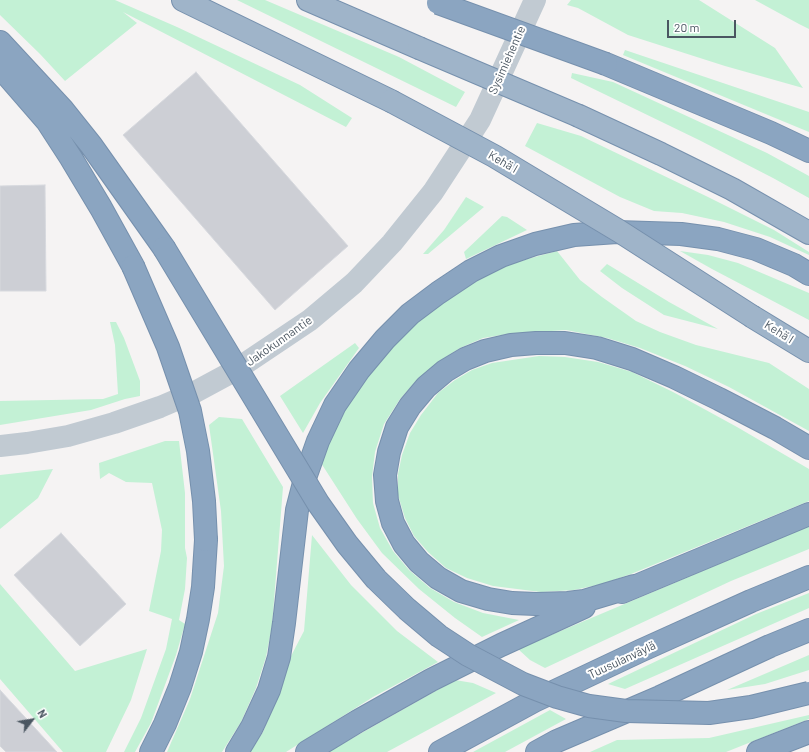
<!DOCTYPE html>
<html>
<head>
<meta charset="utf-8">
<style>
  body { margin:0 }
  #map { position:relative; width:809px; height:752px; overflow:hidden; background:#f5f3f3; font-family:Barlow,sans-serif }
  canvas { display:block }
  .north { position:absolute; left:12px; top:700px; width:40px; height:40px; -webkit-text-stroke:3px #fff; paint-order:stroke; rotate:59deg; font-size:11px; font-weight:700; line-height:16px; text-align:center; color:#4a5661 }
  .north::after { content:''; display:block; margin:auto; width:14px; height:18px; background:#4a5661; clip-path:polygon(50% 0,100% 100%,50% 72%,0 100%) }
  .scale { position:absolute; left:667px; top:20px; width:69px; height:18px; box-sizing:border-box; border:2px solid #4a5661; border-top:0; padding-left:5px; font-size:12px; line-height:14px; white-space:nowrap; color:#4a5661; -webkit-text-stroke:3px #fff; paint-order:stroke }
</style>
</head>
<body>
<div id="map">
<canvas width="809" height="752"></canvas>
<div class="north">N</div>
<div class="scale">20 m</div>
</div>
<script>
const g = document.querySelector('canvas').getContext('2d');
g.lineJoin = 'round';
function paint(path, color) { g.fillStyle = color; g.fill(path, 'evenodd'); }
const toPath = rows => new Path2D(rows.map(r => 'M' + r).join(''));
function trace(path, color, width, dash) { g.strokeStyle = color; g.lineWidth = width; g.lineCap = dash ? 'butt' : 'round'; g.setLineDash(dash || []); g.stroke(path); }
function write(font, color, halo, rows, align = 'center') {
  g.font = font + ' Barlow,sans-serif'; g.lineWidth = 4; g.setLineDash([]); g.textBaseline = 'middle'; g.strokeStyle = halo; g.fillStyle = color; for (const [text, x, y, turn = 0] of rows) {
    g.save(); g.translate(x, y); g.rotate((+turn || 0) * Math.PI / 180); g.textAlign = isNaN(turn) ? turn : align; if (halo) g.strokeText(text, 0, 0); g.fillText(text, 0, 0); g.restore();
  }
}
const green = toPath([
  [0,0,115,0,177,27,300,85,352,118,346,127,123,12,137,23,65,81,40,54,0,15],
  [237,0,265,0,399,57,465,92,456,107],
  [571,0,699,0,775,48,803,88,725,66,628,35,578,8,567,5],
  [755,0,809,0,809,29,799,24],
  [625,50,809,112,809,132,623,55],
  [572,73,613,82,767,153,809,176,809,198,773,178,699,140,571,78],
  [537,123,581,136,708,197,774,230,809,252,809,255,770,237,724,222,682,213,654,211,620,197,525,146],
  [466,197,484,207,428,254,423,254,444,230],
  [502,216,507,217,527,230,466,259,464,252],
  [557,251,580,280,602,297,636,321,660,332,696,345,769,363,809,389,809,431,729,387,685,366,640,348,607,338,566,330,508,334,483,338,460,348,438,362,416,381,400,399,384,424,375,452,372,477,373,503,380,528,393,551,409,570,430,588,454,602,483,613,519,620,482,637,455,618,419,589,382,553,357,519,321,463,329,442,345,409,368,374,415,322,480,277,513,263],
  [680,251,708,255,738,263,809,293,809,320,712,269],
  [607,264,669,302,718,329,664,315,622,288,600,271],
  [110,322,116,322,124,338,140,381,140,396,125,399,91,410,0,425,0,401,103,399,118,394,115,345],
  [355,343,359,348,320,403,303,433,280,396],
  [539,356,565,357,598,362,632,372,673,392,737,427,809,469,809,501,631,574,602,584,574,590,541,592,493,586,467,578,446,568,428,552,414,536,405,518,398,495,398,474,402,455,410,433,421,415,438,393,455,380,472,370,492,363],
  [219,417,242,419,283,487,272,626,266,657,256,688,241,722,222,752,167,752,190,699,218,613,224,566,221,511,209,425],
  [165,441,179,441,185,493,185,548,187,558,185,589,179,620,185,624,176,655,151,723,135,752,124,752,141,718,166,649,172,619,149,611,161,551,162,530,152,483,126,482,109,473,100,479,99,463],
  [53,469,38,498,0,529,0,475],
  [809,526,809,549,731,581,545,668,530,660,518,649],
  [312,535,351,585,397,631,438,662,373,697,286,752,250,752,263,732,279,691,290,658,304,631],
  [0,584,75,671,147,649,131,700,106,752,63,752,0,679],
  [809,593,809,608,625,689,608,684,756,614],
  [809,655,809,670,765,684,727,690],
  [455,680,473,683,496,693,387,752,328,752],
  [550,710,566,719,505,752,473,752],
  [809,715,809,719,726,752,590,752,617,740,709,738]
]);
const building = toPath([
  [196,72,348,246,275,310,123,135,196,72],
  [45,185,46,291,0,291,0,186,45,185],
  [61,533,126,604,80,646,14,575,61,533],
  [0,690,57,752,6,752,0,746,0,690]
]);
const tertiary = toPath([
  [0,446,27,443,68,436,114,423,160,407,195,392,234,371,310,320,354,283,392,243,433,192,480,120,535,0]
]);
const trunk = toPath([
  [183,0,391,101],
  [308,0,419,48],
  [579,116,661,154,732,189,809,233],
  [753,317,809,351]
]);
const motorway = toPath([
  [0,42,63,110,91,145,164,248],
  [606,64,771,133,809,151],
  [0,67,47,121,71,158,101,208,133,266],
  [634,586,584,601,568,603,536,604,512,603,488,599,461,591,438,578,419,562,404,544,393,523,387,501,385,475,389,452,397,427,410,406,426,387,445,371,465,359,485,351,511,345,536,343,565,343,597,348,632,359,674,377,719,399,775,428,809,448],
  [622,592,809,514],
  [151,752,165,724,180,687,191,652,198,619,203,587,206,540],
  [237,752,252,727,269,690,279,657,284,623,297,510,306,475,318,441,335,405,359,370,385,339,410,314,438,293,471,271,501,256,535,244,574,235,617,232,681,234,718,239,756,249,794,265,809,274],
  [307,752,358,721,431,680,501,645,584,607],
  [440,752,534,701,640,651,751,601,809,577],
  [537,752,557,741,660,697,770,646,809,630],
  [758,752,809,732]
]);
const trunkBridge = toPath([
  [419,48,579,116],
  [391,101,494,156,619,231,753,317]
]);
const motorwayBridge = toPath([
  [438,3,606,64],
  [164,248,318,503,347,544,376,579,407,609,439,636,468,655,523,684,557,697,589,706,626,711,709,713,751,707,809,693],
  [133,266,168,347,190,411,198,451,204,501,206,540]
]);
const streetNames = [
  ["Sysimiehentie",507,60,-66],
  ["Kehä I",503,162,30],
  ["Kehä I",779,332,32],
  ["Jakokunnantie",279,341,-35],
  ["Tuusulanväylä",622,660,-25]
];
paint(green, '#c3f1d5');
paint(building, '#cdcfd5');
trace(building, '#d7d9de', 1);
trace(trunk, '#7690ad', 24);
trace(motorway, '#7690ad', 24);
trace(tertiary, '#c1cad2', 22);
trace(trunk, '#9fb4c9', 22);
trace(motorway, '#8ba5c1', 22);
trace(trunkBridge, '#7690ad', 24, []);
trace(motorwayBridge, '#7690ad', 24, []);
trace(trunkBridge, '#9fb4c9', 22);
trace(motorwayBridge, '#8ba5c1', 22);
write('12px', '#4a5661', '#fff', streetNames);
</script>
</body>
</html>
